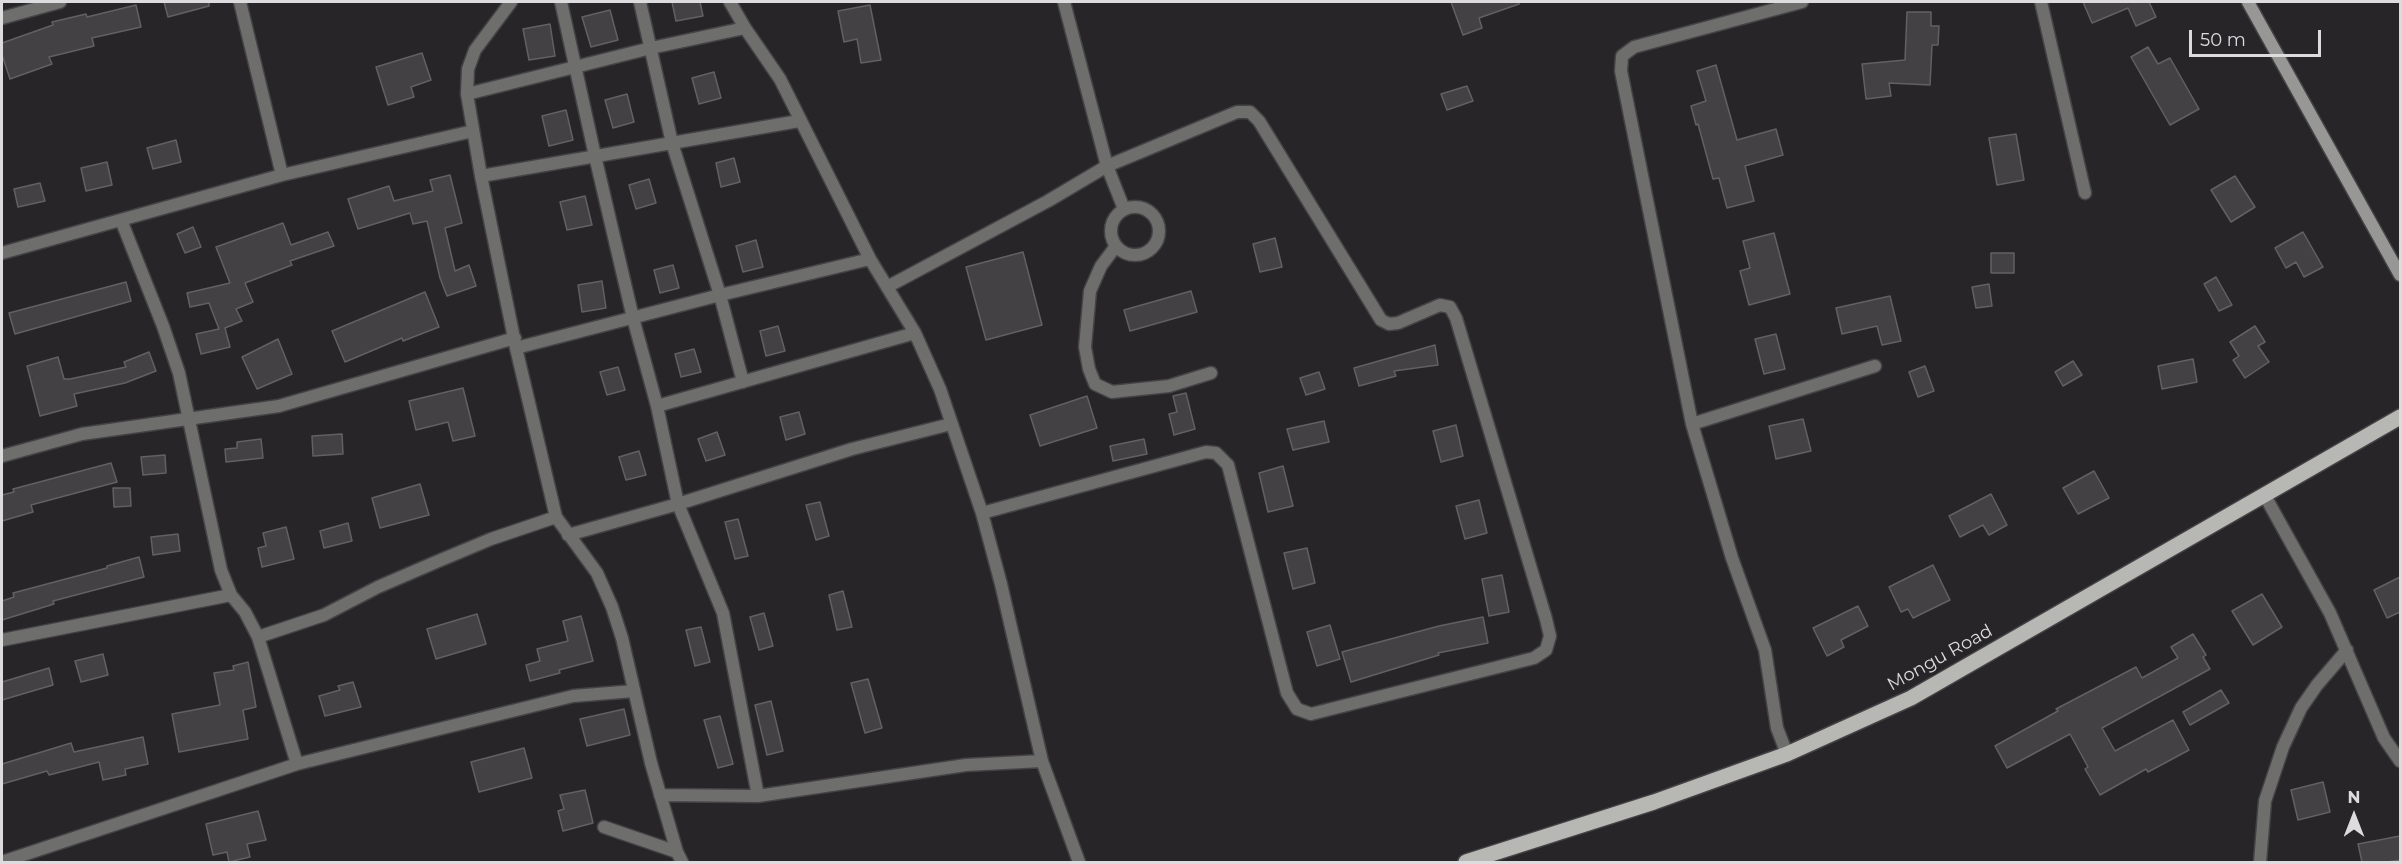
<!DOCTYPE html>
<html>
<head>
<meta charset="utf-8">
<style>
  body { margin:0 }
  #map { position:relative; width:2402px; height:864px; overflow:hidden; background:#272528; font-family:Montserrat,sans-serif }
  canvas { display:block }
  .frame { position:absolute; inset:0; border:3px solid #dcdbdd; pointer-events:none }
  .north { position:absolute; left:2324px; top:786px; width:60px; height:60px; -webkit-text-stroke:4px #272528; paint-order:stroke; rotate:0deg; font-size:16px; font-weight:700; line-height:24px; text-align:center; color:#dcdbdd }
  .north::after { content:''; display:block; margin:auto; width:21px; height:27px; background:#dcdbdd; clip-path:polygon(50% 0,100% 100%,50% 72%,0 100%) }
  .scale { position:absolute; left:2189px; top:30px; width:132px; height:27px; box-sizing:border-box; border:3px solid #dcdbdd; border-top:0; padding-left:8px; font-size:18px; line-height:21px; white-space:nowrap; color:#dcdbdd; -webkit-text-stroke:4px #272528; paint-order:stroke }
</style>
</head>
<body>
<div id="map">
<canvas width="2402" height="864"></canvas>
<div class="frame"></div>
<div class="north">N</div>
<div class="scale">50 m</div>
</div>
<script>
const g = document.querySelector('canvas').getContext('2d');
g.lineJoin = 'round';
function paint(path, color) { g.fillStyle = color; g.fill(path, 'evenodd'); }
const toPath = rows => new Path2D(rows.map(r => 'M' + r).join(''));
function trace(path, color, width, dash) { g.strokeStyle = color; g.lineWidth = width; g.lineCap = dash ? 'butt' : 'round'; g.setLineDash(dash || []); g.stroke(path); }
function write(font, color, halo, rows, align = 'center') {
  g.font = font + ' Montserrat,sans-serif'; g.lineWidth = 6; g.setLineDash([]); g.textBaseline = 'middle'; g.strokeStyle = halo; g.fillStyle = color; for (const [text, x, y, turn = 0] of rows) {
    g.save(); g.translate(x, y); g.rotate((+turn || 0) * Math.PI / 180); g.textAlign = isNaN(turn) ? turn : align; if (halo) g.strokeText(text, 0, 0); g.fillText(text, 0, 0); g.restore();
  }
}
const building = toPath([
  [164,2,209,2,209,6,168,17,164,2],
  [672,2,700,2,703,16,676,21,672,2],
  [1451,2,1519,2,1519,4,1479,18,1482,28,1463,35,1451,2],
  [2083,2,2149,2,2156,17,2136,26,2128,8,2092,23,2083,2],
  [136,5,141,27,92,38,94,46,49,57,52,64,10,79,2,55,2,43,53,25,52,22,86,14,87,17,136,5],
  [870,5,881,60,861,63,857,39,844,42,838,11,870,5],
  [610,10,618,40,591,47,582,17,610,10],
  [1907,12,1931,12,1931,26,1939,26,1938,45,1932,45,1930,85,1889,83,1891,96,1866,99,1862,64,1905,60,1907,12],
  [550,24,555,56,529,60,523,29,550,24],
  [2148,47,2158,64,2170,58,2199,109,2170,125,2131,57,2148,47],
  [422,53,431,80,411,87,414,97,388,105,376,67,422,53],
  [1716,65,1737,140,1776,129,1783,155,1745,166,1754,201,1727,208,1719,178,1713,179,1698,124,1696,125,1691,106,1706,101,1697,71,1716,65],
  [714,72,721,98,699,104,692,78,714,72],
  [1467,86,1473,101,1447,110,1441,94,1467,86],
  [627,94,634,122,613,128,605,100,627,94],
  [566,110,573,140,549,146,542,116,566,110],
  [2016,134,2024,180,1997,185,1989,138,2016,134],
  [176,140,181,162,153,169,147,148,176,140],
  [734,158,740,182,721,187,716,163,734,158],
  [107,162,112,185,86,191,81,168,107,162],
  [450,175,462,223,445,228,455,271,469,265,476,286,447,296,440,278,427,221,413,224,410,213,358,229,348,199,389,186,394,201,433,191,430,180,450,175],
  [2235,176,2255,207,2231,222,2211,190,2235,176],
  [649,179,656,203,636,209,629,185,649,179],
  [40,183,45,201,18,207,14,189,40,183],
  [585,196,592,225,567,230,560,202,585,196],
  [283,223,291,245,328,232,334,246,290,261,292,265,245,283,253,302,236,309,242,321,225,328,230,347,201,354,196,334,219,329,209,303,190,307,187,293,230,283,216,247,283,223],
  [193,227,201,247,185,253,177,234,193,227],
  [2303,232,2323,267,2304,277,2296,262,2286,268,2275,248,2303,232],
  [1774,233,1790,294,1749,305,1740,271,1750,268,1743,241,1774,233],
  [1275,238,1282,267,1260,272,1253,244,1275,238],
  [756,240,763,267,743,272,736,246,756,240],
  [1023,252,1042,325,986,340,966,267,1023,252],
  [1991,253,2014,253,2014,273,1991,273,1991,253],
  [673,265,679,288,660,293,654,270,673,265],
  [2216,277,2232,305,2219,311,2204,284,2216,277],
  [602,281,606,308,582,312,578,285,602,281],
  [126,282,131,301,15,334,9,313,126,282],
  [1989,284,1992,306,1976,308,1972,287,1989,284],
  [1191,291,1197,312,1130,331,1124,310,1191,291],
  [425,292,439,327,403,341,402,338,345,362,332,331,425,292],
  [1890,296,1901,341,1882,345,1877,326,1842,334,1836,308,1890,296],
  [778,326,785,351,766,356,760,331,778,326],
  [2255,326,2265,342,2258,346,2269,362,2245,378,2233,360,2239,356,2230,342,2255,326],
  [1776,334,1785,369,1764,374,1755,339,1776,334],
  [278,339,292,374,257,389,242,357,278,339],
  [1435,345,1438,365,1394,371,1396,376,1359,386,1354,368,1435,345],
  [694,349,701,372,681,377,675,354,694,349],
  [149,352,156,371,125,383,74,394,77,406,40,416,27,366,58,357,64,379,70,379,126,367,124,362,149,352],
  [2193,359,2197,382,2162,389,2158,366,2193,359],
  [2073,361,2082,375,2063,386,2055,372,2073,361],
  [1925,366,1934,391,1918,397,1909,372,1925,366],
  [618,367,625,390,607,395,600,372,618,367],
  [1319,372,1325,389,1306,395,1300,378,1319,372],
  [463,388,475,436,453,441,448,422,416,430,409,401,463,388],
  [1186,393,1195,429,1174,435,1169,414,1177,412,1173,396,1186,393],
  [1087,396,1097,428,1040,446,1030,415,1087,396],
  [799,412,805,434,786,440,780,417,799,412],
  [1803,419,1811,451,1776,459,1769,426,1803,419],
  [1324,421,1329,442,1293,450,1287,429,1324,421],
  [1456,425,1463,456,1441,462,1433,431,1456,425],
  [717,432,725,455,706,461,698,439,717,432],
  [342,434,343,454,313,456,312,436,342,434],
  [261,439,263,458,226,462,225,449,237,448,237,442,261,439],
  [1144,439,1147,454,1113,461,1110,446,1144,439],
  [639,451,646,475,626,480,619,457,639,451],
  [165,455,166,473,143,475,141,457,165,455],
  [111,463,117,482,31,505,33,512,2,521,2,495,14,492,13,489,111,463],
  [1283,466,1293,506,1268,512,1259,473,1283,466],
  [2094,471,2109,498,2078,514,2063,488,2094,471],
  [420,484,429,515,380,528,372,498,420,484],
  [113,488,130,488,131,506,114,507,113,488],
  [1991,494,2007,525,1989,535,1983,525,1960,537,1949,516,1991,494],
  [1479,500,1487,533,1465,539,1456,506,1479,500],
  [820,502,829,536,816,540,806,505,820,502],
  [738,519,748,556,735,559,725,522,738,519],
  [348,523,352,541,324,548,320,531,348,523],
  [286,527,294,559,262,567,258,548,266,546,263,533,286,527],
  [178,534,180,551,153,555,151,537,178,534],
  [1307,548,1315,583,1293,589,1284,553,1307,548],
  [139,557,144,577,53,601,54,604,2,620,2,601,14,597,13,593,107,568,107,566,139,557],
  [1933,565,1950,600,1913,618,1908,609,1901,612,1889,587,1933,565],
  [1502,575,1509,612,1489,616,1482,579,1502,575],
  [2400,577,2400,612,2387,618,2374,590,2400,577],
  [843,591,852,627,837,630,829,595,843,591],
  [2262,594,2282,627,2253,645,2232,611,2262,594],
  [1858,606,1868,626,1841,640,1844,647,1827,656,1813,628,1858,606],
  [764,613,773,646,759,650,750,617,764,613],
  [477,614,486,644,436,659,427,629,477,614],
  [581,616,593,661,559,670,560,673,530,681,526,665,540,661,537,649,568,641,563,621,581,616],
  [1483,617,1488,643,1438,653,1439,655,1351,682,1342,652,1439,626,1483,617],
  [1330,625,1340,659,1317,666,1307,632,1330,625],
  [701,627,710,662,695,666,686,630,701,627],
  [2193,634,2206,655,2203,657,2210,669,2102,728,2115,751,2173,720,2189,750,2148,772,2146,769,2100,795,2085,769,2088,767,2070,734,2007,768,1995,746,2058,711,2056,709,2136,667,2142,678,2178,658,2171,647,2193,634],
  [103,654,108,675,81,682,75,661,103,654],
  [248,662,256,707,243,710,248,739,179,752,172,714,220,705,214,673,234,670,233,666,248,662],
  [49,668,53,685,2,700,2,682,49,668],
  [868,679,882,728,865,733,851,683,868,679],
  [353,682,361,707,325,716,319,696,340,690,338,686,353,682],
  [2221,690,2229,703,2190,725,2183,712,2221,690],
  [771,701,783,751,767,755,755,705,771,701],
  [624,709,630,735,587,746,580,719,624,709],
  [720,716,733,764,718,768,704,720,720,716],
  [143,737,148,764,125,769,126,775,103,780,99,762,49,775,47,771,2,784,2,764,71,743,74,752,143,737],
  [524,748,532,778,479,792,471,762,524,748],
  [2323,782,2330,812,2298,820,2291,790,2323,782],
  [585,790,593,823,563,831,558,811,564,809,560,795,585,790],
  [258,811,266,840,247,844,250,857,229,862,227,852,213,855,206,824,258,811],
  [2400,836,2400,860,2387,862,2362,862,2358,844,2400,836]
]);
const street = toPath([
  [240,2,282,175],
  [511,2,475,50,468,69,467,94,481,176,516,348,556,517,597,573,612,607,622,638,651,763,677,852,682,862],
  [561,2,595,156,633,318,657,406,678,504,568,535],
  [640,2,672,143,720,295,743,382],
  [730,2,745,28],
  [2041,2,2085,193],
  [2,18,60,2],
  [467,94,651,48,745,28,780,79,870,259,915,333,940,389,982,513,1001,584,1042,761,1079,862],
  [481,176,799,121],
  '1111 231a24 24 0 1 1 48 0a24 24 0 1 1-48 0Z',
  [121,220,163,326,179,373,221,570,231,595,245,612,258,637,297,764],
  [1116,246,1101,266,1090,291,1085,347,1089,369,1095,384,1112,392,1169,386,1211,373],
  [2,253,282,175,473,131],
  [887,287,1048,201,1107,166,1064,2],
  [516,348,720,295,870,259],
  [657,406,915,333],
  [1692,424,1875,366],
  [2,456,82,434,279,406,515,338],
  [2265,496,2330,613,2384,738,2400,761],
  [982,513,1206,452,1216,453,1228,465,1287,693,1297,709,1311,714,1534,658,1546,650,1550,636,1546,619,1456,318,1450,307,1440,305,1398,323,1389,324,1381,320,1259,121,1250,112,1237,112,1107,166,1124,209],
  [258,637,324,615,378,587,436,562,491,539,556,517],
  [2,640,231,595],
  [1787,754,1777,728,1765,650,1732,558,1692,424,1621,71,1622,56,1634,47,1802,2],
  [660,795,758,796,723,613,678,504,852,449,951,424],
  [758,796,966,765,1042,761],
  [604,827,677,852],
  [2,862,297,764,573,696,634,691],
  [2260,862,2265,801,2283,747,2301,708,2317,685,2347,650]
]);
const secondary = toPath([
  [2248,2,2400,275]
]);
const primary = toPath([
  [1466,862,1654,802,1787,754,1911,698,2400,417]
]);
const streetNames = [
  ["Mongu Road",1940,658,-29]
];
paint(building, '#434144');
trace(building, '#626063', 1.5);
trace(street, '#444245', 15);
trace(secondary, '#444245', 15);
trace(primary, '#444245', 18);
trace(street, '#6e6e6d', 12);
trace(secondary, '#979895', 12);
trace(primary, '#b7b7b4', 15);
write('18px', '#dcdbdd', '#272528', streetNames);
</script>
</body>
</html>
